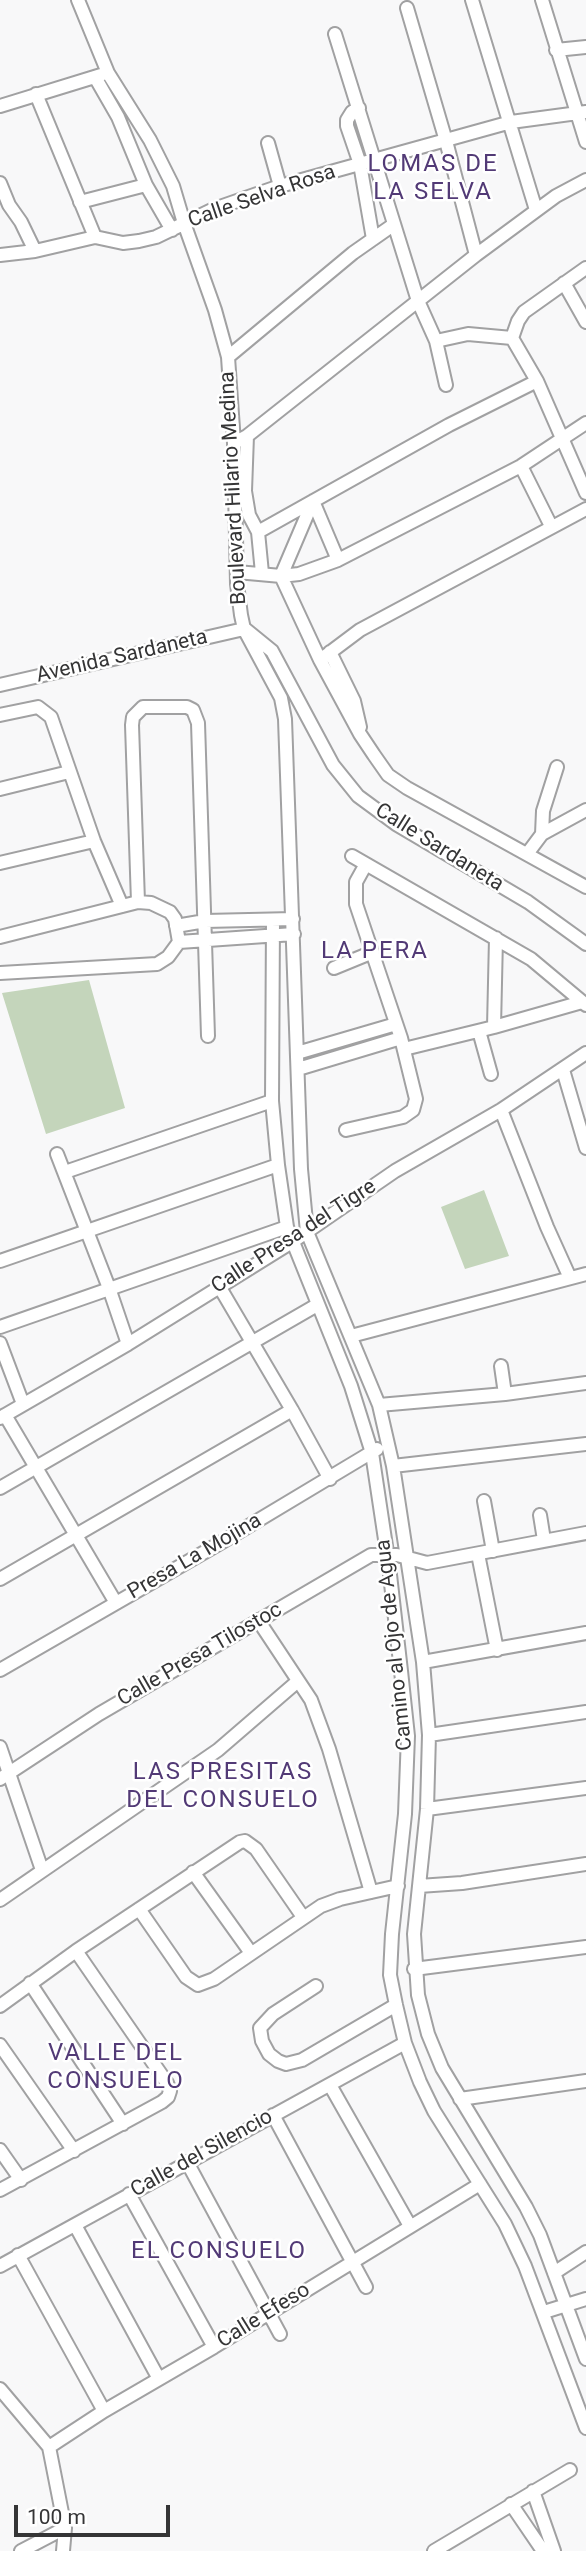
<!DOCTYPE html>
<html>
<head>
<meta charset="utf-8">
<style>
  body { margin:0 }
  #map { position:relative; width:586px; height:2551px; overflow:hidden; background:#f8f8f9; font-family:Roboto,sans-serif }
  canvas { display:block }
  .scale { position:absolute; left:14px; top:2505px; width:156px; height:32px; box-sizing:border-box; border:4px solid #353536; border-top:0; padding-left:9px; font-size:21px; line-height:24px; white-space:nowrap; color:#353536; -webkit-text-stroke:5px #fff; paint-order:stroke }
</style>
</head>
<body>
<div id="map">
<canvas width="586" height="2551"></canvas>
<div class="scale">100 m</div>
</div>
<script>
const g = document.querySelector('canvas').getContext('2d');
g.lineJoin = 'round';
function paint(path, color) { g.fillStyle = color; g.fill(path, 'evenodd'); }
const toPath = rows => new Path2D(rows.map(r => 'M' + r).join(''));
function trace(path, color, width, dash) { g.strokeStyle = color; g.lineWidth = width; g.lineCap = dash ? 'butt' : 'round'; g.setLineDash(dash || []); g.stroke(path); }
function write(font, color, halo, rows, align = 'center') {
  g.font = font + ' Roboto,sans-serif'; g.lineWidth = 5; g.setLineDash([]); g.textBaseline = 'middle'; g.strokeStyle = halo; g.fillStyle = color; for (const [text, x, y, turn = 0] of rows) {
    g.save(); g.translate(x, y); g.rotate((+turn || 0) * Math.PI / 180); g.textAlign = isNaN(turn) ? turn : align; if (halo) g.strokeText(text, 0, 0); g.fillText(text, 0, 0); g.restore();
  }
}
const green = toPath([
  [89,980,125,1108,46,1134,2,993],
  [484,1190,509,1256,465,1269,441,1207]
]);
const minor = toPath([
  [78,0,108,73,150,140,173,186,184,223,215,310,228,357,234,443,237,584,241,615,244,629,281,698,285,719,301,1169,307,1232,379,1405,393,1466,423,1662,429,1735,427,1809,414,1934,418,1995,428,2034,442,2068,526,2207,540,2235,586,2359],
  [472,0,536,210],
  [542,0,586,142],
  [407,8,446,141,476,255],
  [335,34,418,301,436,341,446,385],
  [556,50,586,47],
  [95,77,118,117,146,185,172,230],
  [36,94,95,237],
  [0,106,101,75],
  [359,108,352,112,347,120,347,126,360,164,373,239],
  [268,143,280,186],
  [0,183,9,205,21,222,35,251,95,237,123,243,139,241,156,237,214,209,280,186,511,122,586,112],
  [80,202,146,185],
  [0,255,35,251],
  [564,283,586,322],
  [512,338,537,381,586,493],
  [512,338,518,321,524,312,586,268],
  [436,341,468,334,512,338],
  [228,357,353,253,393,225],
  [247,436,245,491,249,515,258,532,262,573],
  [234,443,247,436,476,255,556,196,586,180],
  [521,466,551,526],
  [313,501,281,576,320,660,360,734,374,755,388,775,407,788,586,887],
  [313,501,338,560],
  [258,532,449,425,537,381],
  [237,572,281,576,299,574,338,560,521,466,586,423],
  [245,629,272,651,333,765,358,796,396,824,528,902,586,944],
  [330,652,354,701,360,727],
  [320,660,360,630,586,509],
  [0,685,244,629],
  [0,715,38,707,51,717,94,841,122,906],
  [0,789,69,772],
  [542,834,543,811,557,767],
  [527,854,542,834,586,810],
  [352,856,531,959,586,1005],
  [0,863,94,841],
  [138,902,132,725,133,717,143,707,187,707,193,710,198,723,208,1036],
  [273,920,272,1101,278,1165,287,1227,351,1386,372,1453,389,1566,401,1671,408,1736,405,1814,392,1934,390,1975,396,2005,405,2043,420,2082,434,2111,505,2224,525,2266,586,2428],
  [176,926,205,921,293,919],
  [0,937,138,902,151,903,170,912,175,919,179,942,168,957,157,964,0,973],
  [179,942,294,934],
  [334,968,373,952],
  [494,1027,496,938],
  [479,1031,491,1074],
  [404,1049,494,1027,582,1002],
  [297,1053,396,1024],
  [298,1069,401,1038],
  [563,1070,586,1148],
  [501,1110,547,1227,570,1278],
  [346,1130,403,1117,413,1110,416,1099,401,1038,356,904,356,882,366,864],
  [57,1154,109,1288,128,1344],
  [65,1172,272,1101],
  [0,1261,278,1165],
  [219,1286,292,1410,330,1479],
  [0,1327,287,1227],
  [351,1336,586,1274],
  [0,1343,23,1404],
  [501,1366,505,1394],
  [379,1405,505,1394,586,1383],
  [5,1415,116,1603],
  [0,1418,128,1344,292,1242,395,1171,501,1110,586,1053],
  [393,1466,586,1444],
  [0,1488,317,1305],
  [484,1501,493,1551],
  [540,1515,544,1540],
  [478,1554,497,1650],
  [0,1579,292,1410],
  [258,1620,311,1700,329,1749,371,1892],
  [423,1662,586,1633],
  [0,1670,222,1542,377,1449],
  [429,1735,586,1712],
  [0,1747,42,1870],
  [0,1779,99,1714,371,1555,397,1555,427,1563,586,1533],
  [427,1809,586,1788],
  [193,1872,251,1953],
  [419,1886,462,1883,586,1864],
  [0,1900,218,1750,298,1681],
  [139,1909,186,1977,198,1985,214,1979,321,1906,340,1899,398,1886],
  [414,1969,586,1947],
  [30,1983,123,2124],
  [316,1986,273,2014,260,2028,262,2041,269,2054,278,2061,286,2064,302,2060,396,2005],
  [0,2006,76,1951,240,1842,245,1841,256,1849,303,1917],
  [0,2045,74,2151],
  [330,2085,410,2226],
  [460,2099,586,2081],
  [273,2115,366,2287],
  [0,2150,21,2180],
  [187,2162,280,2334],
  [0,2190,162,2102,168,2097,170,2091,167,2083,76,1951],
  [129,2194,214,2347],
  [75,2225,159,2379],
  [18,2255,104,2411],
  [0,2266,405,2043],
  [554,2273,586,2252],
  [544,2312,586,2299],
  [0,2389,49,2447,65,2528,63,2551],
  [49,2447,104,2411,214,2347,480,2184],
  [533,2491,554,2551],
  [511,2504,543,2551],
  [21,2551,65,2528],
  [434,2551,570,2470]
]);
const streetNames = [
  ["Calle Selva Rosa",262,197,-19],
  ["Boulevard Hilario Medina",234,488,-93],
  ["Avenida Sardaneta",122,657,-13],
  ["Calle Sardaneta",439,848,32],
  ["Calle Presa del Tigre",294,1237,-33],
  ["Presa La Mojina",195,1557,-30],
  ["Camino al Ojo de Agua",395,1645,-96],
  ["Calle Presa Tilostoc",200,1655,-30],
  ["Calle del Silencio",202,2154,-29],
  ["Calle Efeso",264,2316,-32]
];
const quarterNames = [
  ["LOMAS DE",433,165],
  ["LA SELVA",433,193],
  ["LA PERA",375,952],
  ["LAS PRESITAS",223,1773],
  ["DEL CONSUELO",223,1801],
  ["VALLE DEL",116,2054],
  ["CONSUELO",116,2082],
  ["EL CONSUELO",219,2252]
];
paint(green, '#c4d5bb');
trace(minor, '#a1a1a2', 16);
trace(minor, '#fff', 12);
write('21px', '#353536', '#fff', streetNames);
g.letterSpacing = '2px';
write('24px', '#523a76', '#fff', quarterNames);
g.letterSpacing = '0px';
</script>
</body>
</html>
